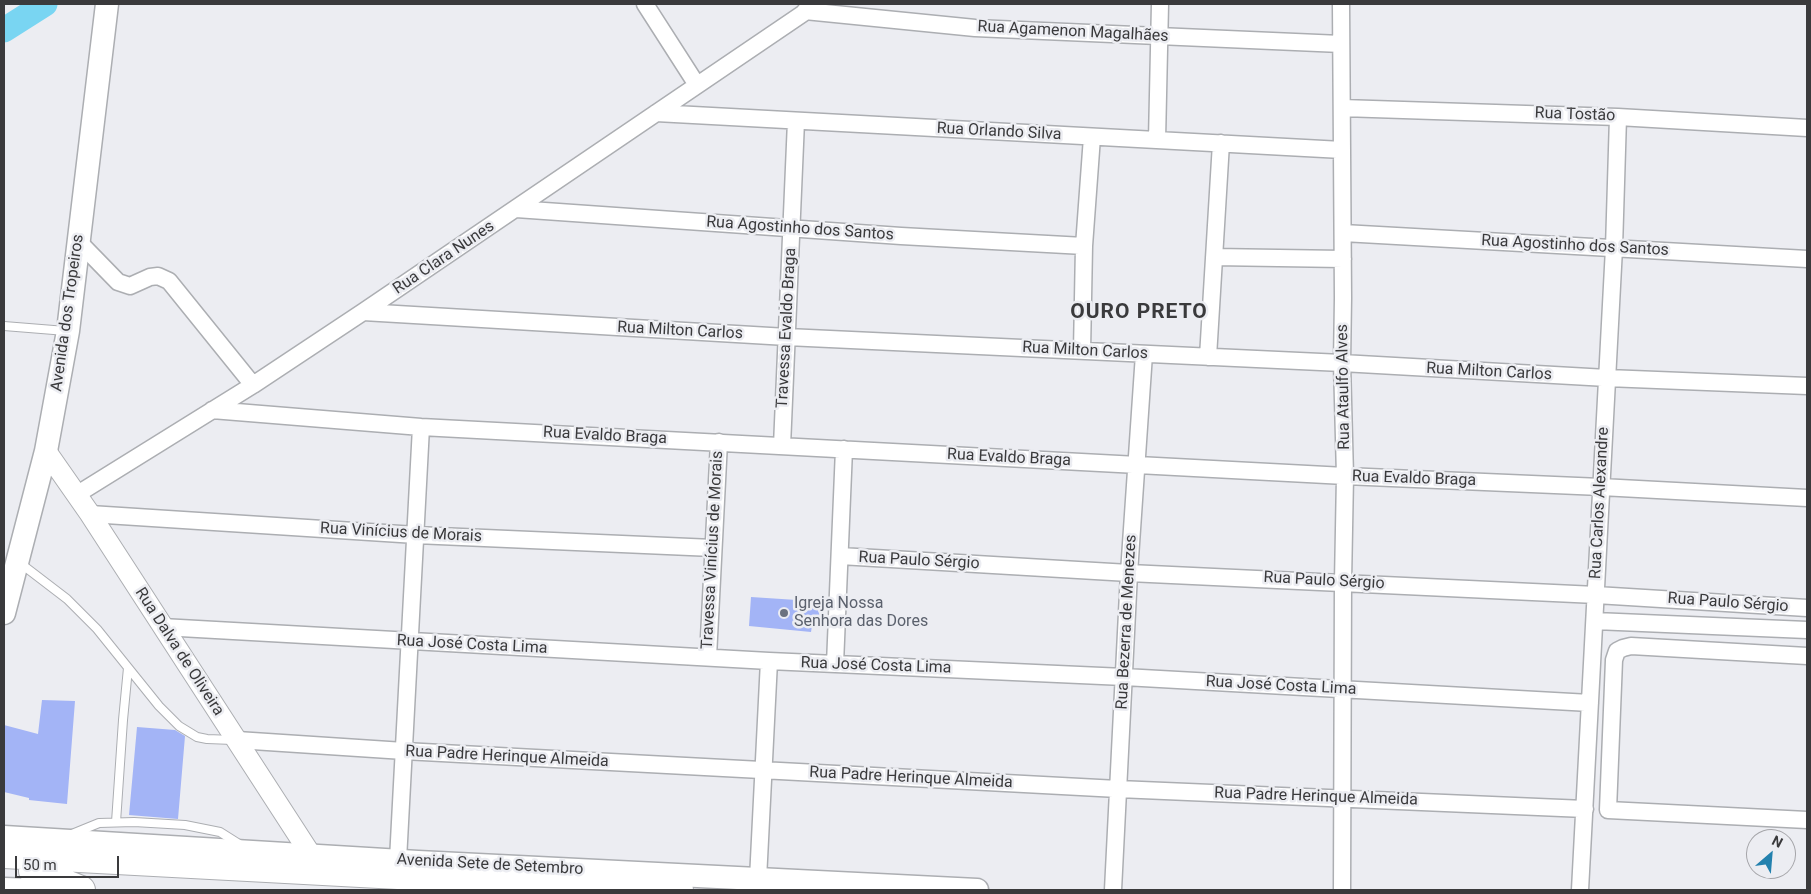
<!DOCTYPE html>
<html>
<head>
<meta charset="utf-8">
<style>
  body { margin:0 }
  #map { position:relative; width:1811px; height:894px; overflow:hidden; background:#ecedf2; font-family:Roboto,sans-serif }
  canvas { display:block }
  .frame { position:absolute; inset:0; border:5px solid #3a3a3c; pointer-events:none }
  .north { position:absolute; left:1746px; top:829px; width:50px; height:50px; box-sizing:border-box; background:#ecedf2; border:1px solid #a5a5a9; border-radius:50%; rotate:27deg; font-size:14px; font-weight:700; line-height:20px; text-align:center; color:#3a3a3c }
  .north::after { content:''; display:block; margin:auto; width:18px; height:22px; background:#2381ae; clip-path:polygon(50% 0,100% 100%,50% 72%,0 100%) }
  .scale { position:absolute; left:15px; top:856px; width:104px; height:22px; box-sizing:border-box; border:2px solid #3a3a3c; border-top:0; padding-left:6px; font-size:15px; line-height:18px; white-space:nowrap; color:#3a3a3c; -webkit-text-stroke:4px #ecedf2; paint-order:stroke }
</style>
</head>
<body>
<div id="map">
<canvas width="1811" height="894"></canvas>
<div class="frame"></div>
<div class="north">N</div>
<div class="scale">50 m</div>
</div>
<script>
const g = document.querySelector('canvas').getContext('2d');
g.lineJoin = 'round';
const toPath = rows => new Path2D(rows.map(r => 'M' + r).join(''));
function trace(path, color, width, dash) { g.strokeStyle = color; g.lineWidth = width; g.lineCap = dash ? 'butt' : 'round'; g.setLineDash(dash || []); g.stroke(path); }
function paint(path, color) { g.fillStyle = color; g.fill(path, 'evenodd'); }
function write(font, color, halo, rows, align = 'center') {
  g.font = font + ' Roboto,sans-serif'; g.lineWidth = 5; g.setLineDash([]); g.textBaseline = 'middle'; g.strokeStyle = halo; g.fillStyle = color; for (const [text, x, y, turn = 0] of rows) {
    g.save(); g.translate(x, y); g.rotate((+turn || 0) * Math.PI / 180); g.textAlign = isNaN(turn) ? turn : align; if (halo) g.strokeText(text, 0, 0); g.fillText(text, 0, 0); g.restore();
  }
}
const river = toPath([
  [4,30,45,4]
]);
const building = toPath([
  [751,597,812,601,812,603,818,608,820,617,817,623,812,626,811,632,749,626],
  [42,700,75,701,67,804,29,800,29,798,4,792,4,725,38,734],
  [137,727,175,730,185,736,178,819,129,815]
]);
const service = toPath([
  [4,326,66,331],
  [20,563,67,599,97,629,159,706,179,726,197,737,207,739,233,740],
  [116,822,123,720,128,668],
  [72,834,99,823,134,822,185,825,220,832,239,844]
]);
const minor = toPath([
  [645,4,697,85],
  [1341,4,1343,298,1342,363,1345,476,1343,582,1342,890],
  [805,11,975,28,1341,44],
  [1342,108,1618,117,1807,128],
  [656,113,1342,150],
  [1157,140,1160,4],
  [516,209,901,236,1084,246],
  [1343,233,1807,259],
  [79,242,118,282,130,286,150,277,158,276,169,281,253,385],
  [1214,257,1343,259],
  [363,312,787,337,1342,363,1607,378,1807,386],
  [1082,351,1084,246,1092,137],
  [1208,357,1221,143],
  [212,410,421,427,1345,476,1601,487,1807,498],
  [782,446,796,121],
  [76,495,253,385,363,312,817,4],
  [90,514,416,535,713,548],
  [840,556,1129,573,1596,595,1807,608],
  [1595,621,1807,630],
  [162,627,769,661,1124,677,1590,703],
  [1807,656,1631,646,1623,648,1617,651,1614,660,1608,810,1807,820],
  [708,657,719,442],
  [835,664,844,449],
  [237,740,404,751,1118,789,1585,809],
  [398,860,421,427],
  [758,879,769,661],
  [1113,890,1129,573,1144,354],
  [1580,890,1614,248,1618,117]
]);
const tertiary = toPath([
  [46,451,90,514,311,855]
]);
const secondary = toPath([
  [4,613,46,451,68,331,107,4],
  [4,837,418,862,977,890],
  [4,889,35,890]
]);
const trunk = toPath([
  [4,854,679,890],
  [33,871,81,890]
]);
const markers = [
  [784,613,5,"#6b7280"]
];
const streetNames = [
  ["Rua Agamenon Magalhães",1073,32,3],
  ["Rua Tostão",1575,115,2],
  ["Rua Orlando Silva",999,132,3],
  ["Rua Agostinho dos Santos",800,229,4],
  ["Rua Agostinho dos Santos",1575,246,3],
  ["Rua Clara Nunes",444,258,-34],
  ["Avenida dos Tropeiros",68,313,-82],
  ["Travessa Evaldo Braga",787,328,-87],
  ["Rua Milton Carlos",680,331,3],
  ["Rua Milton Carlos",1085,351,3],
  ["Rua Milton Carlos",1489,372,3],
  ["Rua Ataulfo Alves",1344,387,-91],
  ["Rua Evaldo Braga",605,436,3],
  ["Rua Evaldo Braga",1009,458,3],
  ["Rua Evaldo Braga",1414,479,2],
  ["Rua Carlos Alexandre",1600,503,-87],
  ["Rua Vinícius de Morais",401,533,3],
  ["Travessa Vinícius de Morais",713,550,-87],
  ["Rua Paulo Sérgio",919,561,3],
  ["Rua Paulo Sérgio",1324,581,3],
  ["Rua Paulo Sérgio",1728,603,4],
  ["Rua Bezerra de Menezes",1127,622,-87],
  ["Rua José Costa Lima",472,645,3],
  ["Rua Dalva de Oliveira",179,652,57],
  ["Rua José Costa Lima",876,666,2],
  ["Rua José Costa Lima",1281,686,3],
  ["Rua Padre Herinque Almeida",507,757,3],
  ["Rua Padre Herinque Almeida",911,778,3],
  ["Rua Padre Herinque Almeida",1316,797,2],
  ["Avenida Sete de Setembro",490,865,3]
];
const worshipNames = [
  ["Igreja Nossa",794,604],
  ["Senhora das Dores",794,622]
];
const districtNames = [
  ["OURO PRETO",1139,313]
];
trace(river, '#79d5f2', 25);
paint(building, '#a3b4f6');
trace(service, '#acaeb2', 10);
trace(minor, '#acaeb2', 19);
trace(tertiary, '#acaeb2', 22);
trace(secondary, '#acaeb2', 25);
trace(trunk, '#acaeb2', 30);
trace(service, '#fff', 8);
trace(minor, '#fff', 16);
trace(tertiary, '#fff', 20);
trace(secondary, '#fff', 22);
trace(trunk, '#fff', 28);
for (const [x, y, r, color] of markers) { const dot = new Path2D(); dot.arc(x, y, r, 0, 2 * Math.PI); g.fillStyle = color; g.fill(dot); trace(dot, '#ecedf2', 2); }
write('16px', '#3a3a3c', '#ecedf2', streetNames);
write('16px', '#5b616d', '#ecedf2', worshipNames, 'left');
g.letterSpacing = '1px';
write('bold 21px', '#3a3a3c', '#ecedf2', districtNames);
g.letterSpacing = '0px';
</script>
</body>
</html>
